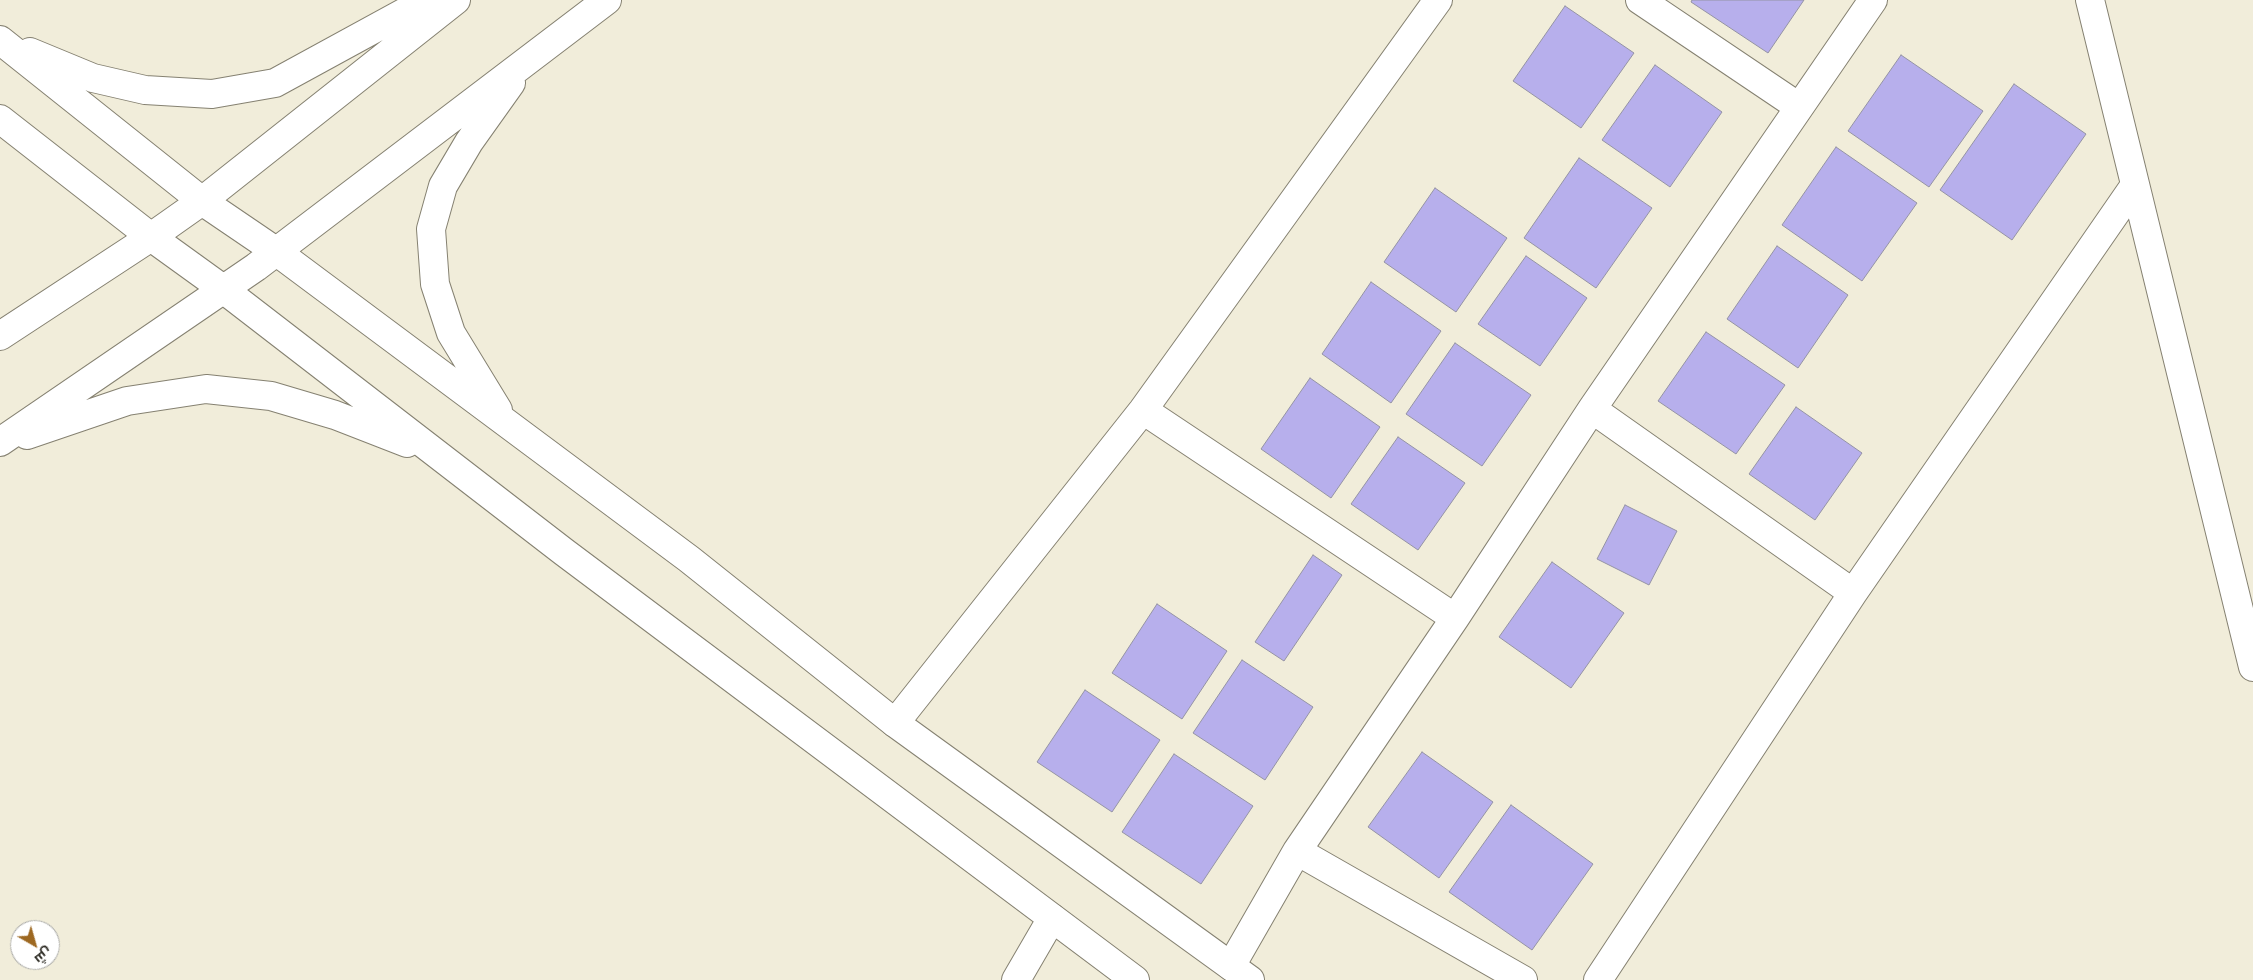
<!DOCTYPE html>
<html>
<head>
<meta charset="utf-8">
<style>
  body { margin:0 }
  #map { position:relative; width:2253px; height:980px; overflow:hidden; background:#f1edda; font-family:Quicksand,Cairo,sans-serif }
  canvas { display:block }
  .north { position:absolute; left:10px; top:920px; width:50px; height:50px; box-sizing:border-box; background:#fff; border:1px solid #ababa8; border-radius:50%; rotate:142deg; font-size:14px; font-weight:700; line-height:20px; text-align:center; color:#2e2c25 }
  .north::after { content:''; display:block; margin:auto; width:18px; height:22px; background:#9d6821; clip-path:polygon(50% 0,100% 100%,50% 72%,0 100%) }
</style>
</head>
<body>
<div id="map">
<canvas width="2253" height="980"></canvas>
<div class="north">ش</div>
</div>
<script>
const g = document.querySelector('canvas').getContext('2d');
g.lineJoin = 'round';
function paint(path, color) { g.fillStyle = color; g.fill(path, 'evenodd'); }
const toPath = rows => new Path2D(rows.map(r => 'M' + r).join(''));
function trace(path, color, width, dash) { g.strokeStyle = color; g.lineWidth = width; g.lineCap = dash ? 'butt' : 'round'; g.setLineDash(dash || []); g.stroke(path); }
const building = toPath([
  [1692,0,1804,0,1768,53,1691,2,1692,0],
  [1565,6,1634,53,1581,128,1513,81,1565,6],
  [1901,55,1983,111,1929,187,1848,131,1901,55],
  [1655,65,1722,112,1670,187,1602,140,1655,65],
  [2014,84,2086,134,2012,240,1940,190,2014,84],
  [1836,147,1917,203,1862,281,1782,225,1836,147],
  [1579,158,1652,208,1596,288,1524,238,1579,158],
  [1435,188,1507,238,1456,312,1384,262,1435,188],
  [1777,246,1848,295,1798,368,1727,319,1777,246],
  [1526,256,1587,298,1540,366,1478,324,1526,256],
  [1371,282,1441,331,1391,403,1322,354,1371,282],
  [1706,332,1785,385,1736,454,1658,401,1706,332],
  [1455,343,1531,395,1482,466,1406,414,1455,343],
  [1310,378,1380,427,1331,498,1261,449,1310,378],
  [1796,407,1862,453,1815,520,1749,474,1796,407],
  [1398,437,1465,483,1418,550,1351,504,1398,437],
  [1625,505,1677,531,1649,585,1597,559,1625,505],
  [1313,555,1342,575,1284,661,1255,642,1313,555],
  [1552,562,1624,613,1571,688,1499,637,1552,562],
  [1157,604,1227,651,1182,719,1112,673,1157,604],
  [1242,660,1313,707,1265,780,1193,733,1242,660],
  [1085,690,1160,740,1112,812,1037,762,1085,690],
  [1422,752,1493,802,1439,878,1368,827,1422,752],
  [1174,754,1253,806,1201,884,1122,832,1174,754],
  [1511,805,1593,864,1532,950,1449,892,1511,805]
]);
const street = toPath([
  [1640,0,1799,107],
  [2090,0,2253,667],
  [1592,409,1853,593],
  [1143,410,1455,618],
  [895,723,1143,410,1438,0],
  [1297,851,1523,980],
  [1231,966,1297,851,1455,618,1592,409,1873,0],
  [1016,980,1052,918],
  [1598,980,1853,593,2135,185]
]);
const secondary = toPath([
  [0,40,202,201,277,252,689,559,895,723,1250,980],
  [30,52,93,78,145,90,212,94,275,83,427,0],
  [0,119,151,237,223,289,564,552,1135,980],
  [0,336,151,237,202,201,456,0],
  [498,410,451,333,435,284,431,229,443,186,469,142,511,83],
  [27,435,127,401,206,389,271,396,335,415,407,443],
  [0,442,256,267,607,0]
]);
paint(building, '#b7afec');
trace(building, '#9493a4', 1);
trace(street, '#858171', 30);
trace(secondary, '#858171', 30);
trace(street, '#fff', 28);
trace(secondary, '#fff', 28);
</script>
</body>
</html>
